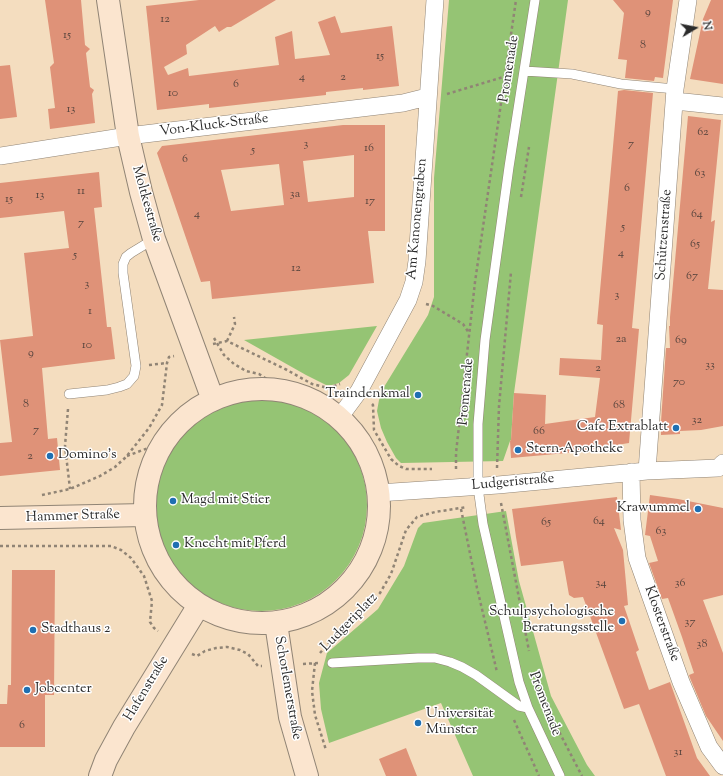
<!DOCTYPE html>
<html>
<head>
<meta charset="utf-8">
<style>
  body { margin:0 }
  #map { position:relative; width:723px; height:776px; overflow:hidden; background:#f4ddbf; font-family:"Sorts Mill Goudy",serif }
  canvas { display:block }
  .north { position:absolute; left:675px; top:8px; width:40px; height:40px; -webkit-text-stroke:3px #fff; paint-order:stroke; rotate:80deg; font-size:11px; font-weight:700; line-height:16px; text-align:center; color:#2b2b2b }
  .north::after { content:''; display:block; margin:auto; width:14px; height:18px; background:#2b2b2b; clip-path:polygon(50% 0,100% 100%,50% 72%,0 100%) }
</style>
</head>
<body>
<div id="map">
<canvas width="723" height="776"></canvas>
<div class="north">N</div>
</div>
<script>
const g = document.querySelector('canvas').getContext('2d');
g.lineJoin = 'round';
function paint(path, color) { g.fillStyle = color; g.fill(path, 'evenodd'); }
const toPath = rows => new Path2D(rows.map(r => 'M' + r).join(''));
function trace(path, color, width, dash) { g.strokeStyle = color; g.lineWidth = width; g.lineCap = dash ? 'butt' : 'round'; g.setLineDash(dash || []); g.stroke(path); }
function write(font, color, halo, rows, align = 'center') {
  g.font = font + ' "Sorts Mill Goudy",serif'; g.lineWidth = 3; g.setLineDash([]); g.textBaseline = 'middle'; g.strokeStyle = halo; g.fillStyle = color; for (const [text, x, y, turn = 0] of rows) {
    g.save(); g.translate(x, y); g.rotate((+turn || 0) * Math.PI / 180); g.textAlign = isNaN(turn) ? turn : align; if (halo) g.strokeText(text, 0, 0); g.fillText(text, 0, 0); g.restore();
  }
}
const green = toPath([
  [449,0,568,0,514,393,511,440,510,441,503,461,401,463,396,458,387,442,381,428,377,411,379,400,384,387,428,315,434,297,434,178],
  [377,326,349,375,339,383,332,385,326,385,306,375,244,340],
  '155 505a106 106 0 1 1 212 0a106 106 0 1 1-212 0Z',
  [506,511,519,581,551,696,587,765,595,776,473,776,441,703,329,743,321,709,319,683,327,653,378,609,404,566,418,528,423,523]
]);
const building = toPath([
  [45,0,81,0,85,45,90,49,86,53,90,87,94,90,92,94,95,123,50,129,48,109,55,108,50,67,54,63],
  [199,0,276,0,231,27,227,27,219,32,215,26,186,45,187,54,164,67,168,75,188,68,189,76,279,65,275,37,292,31,295,59,330,55,318,22,335,16,341,33,392,26,399,86,363,90,363,88,326,92,326,95,209,108,209,104,157,110,146,6],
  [613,0,673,0,663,78,655,77,654,81,625,78,627,60,618,59,624,13],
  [711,0,723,0,723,84,690,79,703,19],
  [10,65,17,117,0,119,0,66],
  [624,90,653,93,632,328,639,329,629,443,567,453,511,458,510,441,511,440,514,393,546,395,545,424,595,417,600,378,559,375,560,358,601,360,603,325,597,324,618,91],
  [688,116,721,120,711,222,715,220,708,289,723,290,723,426,701,430,680,431,680,434,661,435,661,422,666,348,670,348,669,326,670,326,670,317],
  [343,125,385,125,385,231,368,231,374,283,212,299,210,281,201,282,157,153,162,146],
  [354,155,354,197,308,202,303,161],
  [279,164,284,205,231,211,221,170],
  [99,172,102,207,94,208,107,327,111,327,115,359,42,368,48,439,57,438,60,470,0,476,0,443,12,442,0,340,33,336,24,253,69,248,64,211,0,218,0,183],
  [650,495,678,499,723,508,723,595,703,600,723,653,723,741,706,716,690,678,689,675,694,673,682,637,668,598,662,599,649,563,658,561,650,536,645,535],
  [617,497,621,530,614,528,623,550,628,605,624,606,639,650,636,652,649,690,670,682,697,758,710,776,666,776,639,704,624,709,583,597,574,598,569,595,563,561,521,566,516,537,512,509],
  [12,570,55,570,54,695,45,695,45,747,0,747,0,704,7,704,8,685,11,685],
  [406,748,417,776,386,776,379,759]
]);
const path = toPath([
  [447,94,510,75],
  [521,197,529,147],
  [426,304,433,306,463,324,469,333],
  [214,338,224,355,234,364,246,371,259,374,285,391],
  [227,341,235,324,234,317],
  [213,344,227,341,287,370,312,384,328,388,340,384],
  [149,365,167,363],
  [372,404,373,405,374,430,391,459,399,466,406,469,432,469],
  [68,409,65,446,70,489],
  [127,456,164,442],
  [497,468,499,406,511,272],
  [456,469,456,453,475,282,516,0],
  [42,495,70,489,100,476,115,467,126,457,149,428,162,405,167,363,169,357,174,356],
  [501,503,529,651],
  [461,509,477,588,497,672],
  [0,546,111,546,121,550,131,558,144,576,152,601,150,622,154,628,158,631],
  [320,653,339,631,361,614,380,593,391,574,406,530,417,517,435,512,467,507],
  [192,654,197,656,205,651,216,648,227,647,240,650,248,654,258,666,262,666],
  [315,663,312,691,315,715,326,750],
  [303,664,318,663],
  [540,695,582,776],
  [514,720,539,776]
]);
const service = toPath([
  [535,0,509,167,485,340,478,424,478,487,483,524,519,682,528,708,560,776],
  [524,71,572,74,621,84,675,89],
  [69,394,107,390,119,387,127,384,134,376,136,366,123,273,123,264,126,257,131,253,154,239],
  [332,663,418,658,435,658,450,662,462,667,476,675,519,706,528,708]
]);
const minor = toPath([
  [675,101,723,106],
  [0,156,128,136,403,103,427,97],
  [339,418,359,391,408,300,414,282,417,261,435,0],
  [647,471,675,89,688,0],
  [631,472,632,520,637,558,681,682,709,747,723,766],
  [378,493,498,485,647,471,718,468,723,463]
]);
const secondary = toPath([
  [108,0,128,136,141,192,154,239,213,400],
  '145 506a117 117 0 1 1 234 0a117 117 0 1 1-234 0Z',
  [0,518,145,515],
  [276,623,290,717,307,776],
  [100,776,106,760,124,727,199,605]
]);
const markers = [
  [418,395,4,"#1f6fb2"],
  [676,428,4,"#1f6fb2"],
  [518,450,4,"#1f6fb2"],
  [50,456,4,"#1f6fb2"],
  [173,501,4,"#1f6fb2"],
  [698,509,4,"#1f6fb2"],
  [176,545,4,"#1f6fb2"],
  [622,621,4,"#1f6fb2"],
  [33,630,4,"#1f6fb2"],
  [27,690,4,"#1f6fb2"],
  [418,723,4,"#1f6fb2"]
];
const numberNames = [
  ["9",648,13],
  ["12",165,20],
  ["15",67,36],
  ["8",643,46],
  ["15",380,57],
  ["4",302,78],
  ["2",343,78],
  ["6",236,85],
  ["10",173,94],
  ["13",71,110],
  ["62",703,133],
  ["3",306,145],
  ["7",631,145],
  ["16",369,149],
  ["5",253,151],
  ["6",185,160],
  ["63",700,174],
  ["6",627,189],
  ["11",81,192],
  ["3a",295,195],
  ["13",40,196],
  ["15",9,200],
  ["17",370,202],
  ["4",197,215],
  ["64",697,215],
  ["7",81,224],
  ["5",623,228],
  ["65",695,245],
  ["4",621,254],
  ["5",75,256],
  ["12",296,269],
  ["67",692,277],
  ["3",87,285],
  ["3",617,296],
  ["1",90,312],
  ["2a",621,340],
  ["69",681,341],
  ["10",87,346],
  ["9",31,354],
  ["33",710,366],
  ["2",598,369],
  ["70",679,383],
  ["8",26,405],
  ["68",619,406],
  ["32",697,421],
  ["7",36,431],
  ["66",539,432],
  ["2",30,457],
  ["64",599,522],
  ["65",546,523],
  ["63",661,532],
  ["34",601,584],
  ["36",680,584],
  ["37",690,623],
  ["38",702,645],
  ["6",22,726],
  ["31",678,753]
];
const streetNames = [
  ["Promenade",510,69,-81],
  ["Von-Kluck-Straße",214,126,-7],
  ["Moltkestraße",146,204,74],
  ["Am Kanonengraben",418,219,-85],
  ["Schützenstraße",665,235,-86],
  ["Promenade",467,392,-85],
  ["Ludgeristraße",513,483,-5],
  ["Hammer Straße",73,517,-2],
  ["Ludgeriplatz",350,623,-46],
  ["Klosterstraße",661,624,70],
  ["Schorlemerstraße",287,688,80],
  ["Hafenstraße",147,689,-59],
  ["Promenade",544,704,69]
];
const poiNames = [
  ["Traindenkmal",410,395,"right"],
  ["Cafe Extrablatt",668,428,"right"],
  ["Stern-Apotheke",526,450],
  ["Domino's",58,456],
  ["Magd mit Stier",181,501],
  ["Krawummel",690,509,"right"],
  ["Knecht mit Pferd",184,545],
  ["Schulpsychologische",614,613,"right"],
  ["Beratungsstelle",614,629,"right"],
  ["Stadthaus 2",41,630],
  ["Jobcenter",35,690],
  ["Universität",426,715],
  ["Münster",426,731]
];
paint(green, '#95c474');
paint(building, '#df9278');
trace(service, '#908475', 10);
trace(minor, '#908475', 18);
trace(secondary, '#908475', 24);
trace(path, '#908475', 2.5, [3, 3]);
trace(service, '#fff', 9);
trace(minor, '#fff', 17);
trace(secondary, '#fbe5cf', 22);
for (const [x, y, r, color] of markers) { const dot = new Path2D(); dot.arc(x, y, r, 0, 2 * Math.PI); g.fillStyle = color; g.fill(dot); trace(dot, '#fff', 1.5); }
write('12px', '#58453e', null, numberNames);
write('14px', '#2b2b2b', '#fff', streetNames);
write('14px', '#2b2b2b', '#fff', poiNames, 'left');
</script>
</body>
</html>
